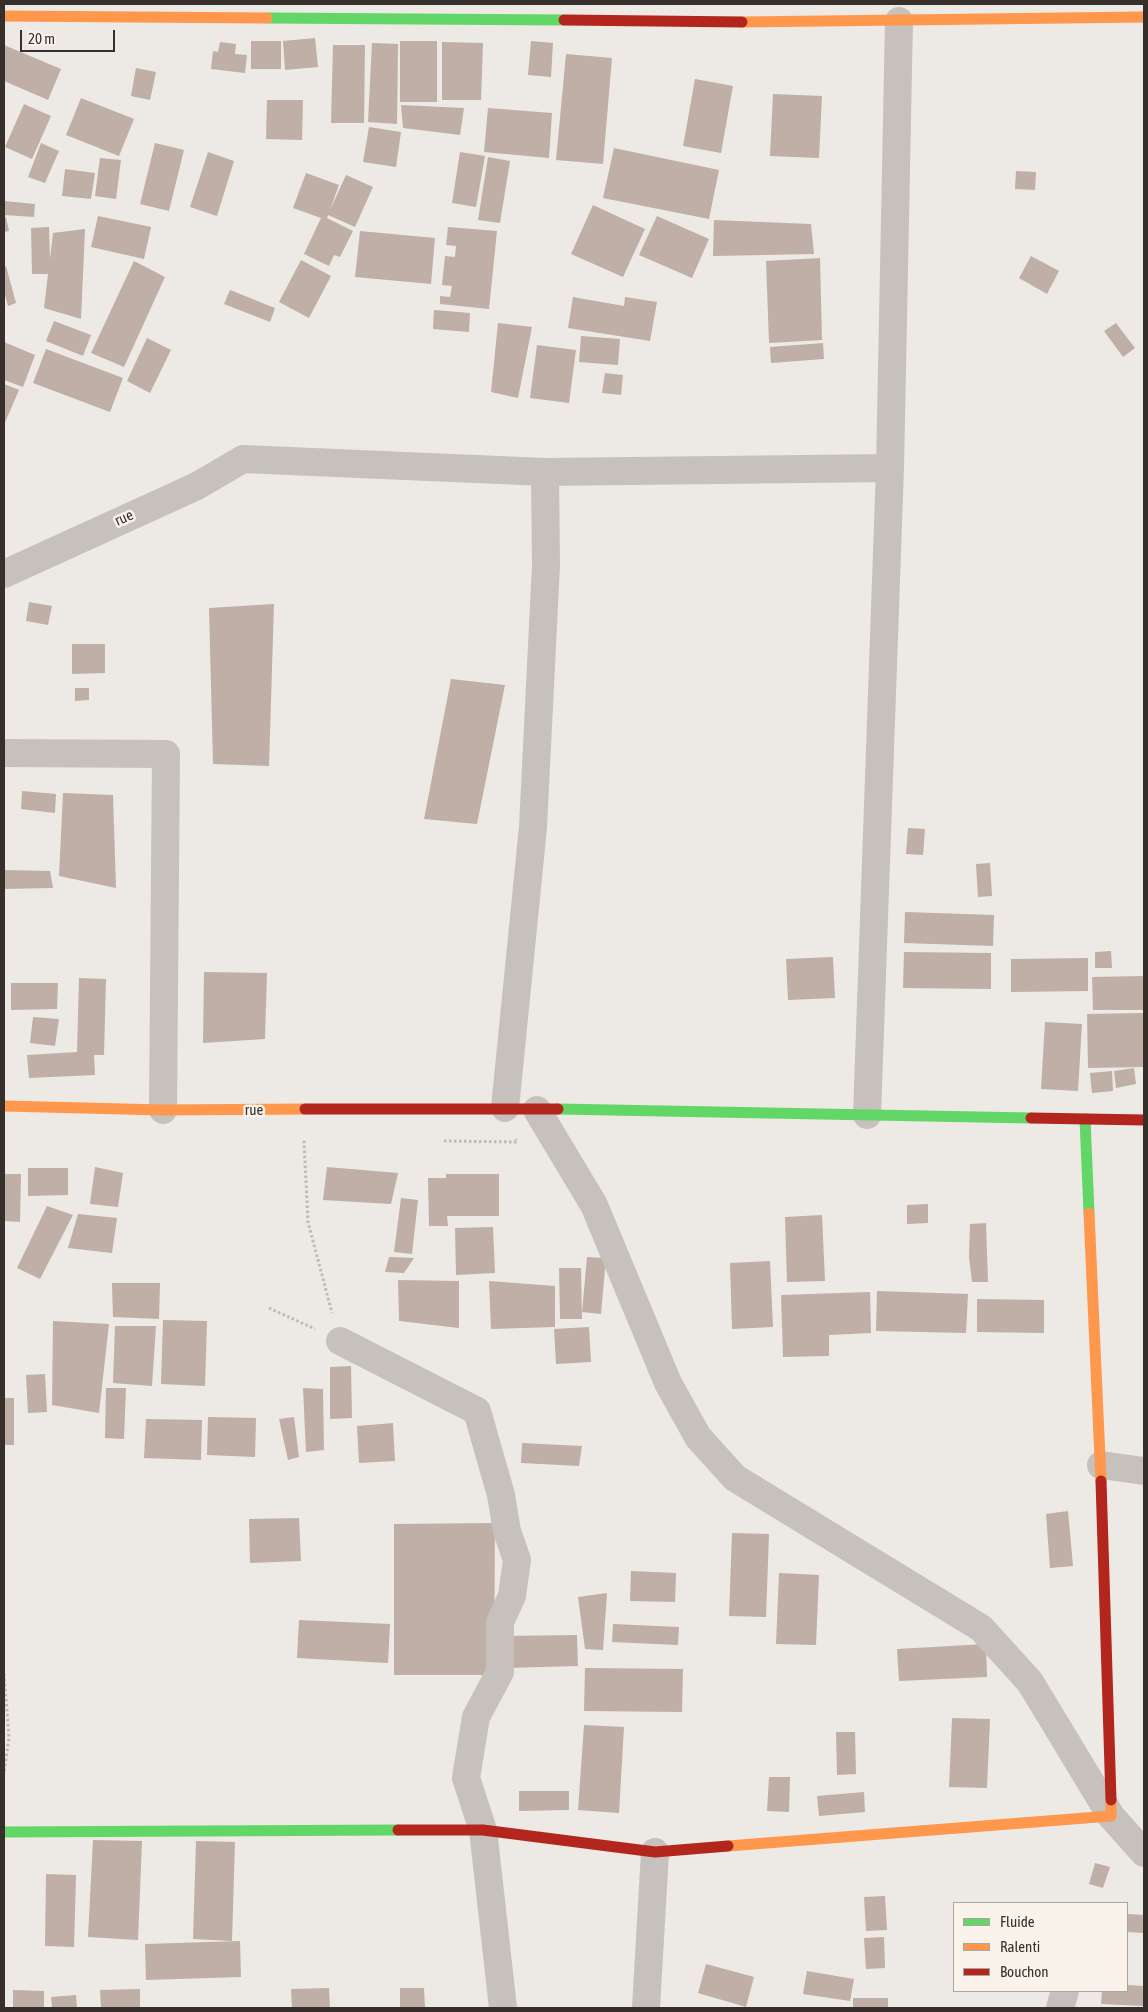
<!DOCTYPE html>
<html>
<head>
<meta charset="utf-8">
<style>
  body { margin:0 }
  #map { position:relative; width:1148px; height:2012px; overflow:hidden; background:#ede9e4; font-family:"Asap Condensed",sans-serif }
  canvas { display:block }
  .frame { position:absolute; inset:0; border:5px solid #372f2b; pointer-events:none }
  .legend { position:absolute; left:953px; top:1902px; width:175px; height:90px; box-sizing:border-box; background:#f9f3ec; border:1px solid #aba59f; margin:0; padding:6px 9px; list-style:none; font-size:15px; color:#372f2b }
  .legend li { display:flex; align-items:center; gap:10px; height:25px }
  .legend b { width:25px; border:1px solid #aba59f }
  .scale { position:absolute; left:20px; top:30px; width:95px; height:22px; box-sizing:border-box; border:2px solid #372f2b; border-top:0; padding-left:6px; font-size:15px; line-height:18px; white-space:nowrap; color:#372f2b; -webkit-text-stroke:4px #f9f3ec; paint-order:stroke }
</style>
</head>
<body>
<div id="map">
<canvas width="1148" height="2012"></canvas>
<div class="frame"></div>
<ul class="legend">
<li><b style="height:6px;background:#63d668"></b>Fluide</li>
<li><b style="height:6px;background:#ff974d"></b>Ralenti</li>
<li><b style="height:6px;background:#b3261e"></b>Bouchon</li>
</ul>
<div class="scale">20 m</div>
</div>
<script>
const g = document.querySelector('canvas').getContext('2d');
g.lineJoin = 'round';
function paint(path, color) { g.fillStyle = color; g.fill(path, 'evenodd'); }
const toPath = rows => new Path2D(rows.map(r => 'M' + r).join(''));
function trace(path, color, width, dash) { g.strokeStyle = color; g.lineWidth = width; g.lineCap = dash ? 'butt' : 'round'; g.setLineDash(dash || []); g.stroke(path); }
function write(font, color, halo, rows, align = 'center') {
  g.font = font + ' "Asap Condensed",sans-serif'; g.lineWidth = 5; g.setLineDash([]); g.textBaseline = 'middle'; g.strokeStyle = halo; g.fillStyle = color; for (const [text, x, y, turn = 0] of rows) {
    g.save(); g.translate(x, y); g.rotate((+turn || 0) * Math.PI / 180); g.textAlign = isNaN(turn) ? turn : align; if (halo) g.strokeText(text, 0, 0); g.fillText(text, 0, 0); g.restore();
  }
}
const building = toPath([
  [315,38,318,67,285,70,283,41],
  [251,41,281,41,281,69,251,69],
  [400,41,437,41,437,102,400,102],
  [531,41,553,43,551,77,528,75],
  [220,42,236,44,235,54,247,55,245,73,211,69,213,51,218,52],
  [442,42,483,43,481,100,442,100],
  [372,43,398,44,397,124,368,122],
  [4,45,61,69,48,100,4,81],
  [333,45,365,45,364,123,331,123],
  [566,54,612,58,603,164,556,160],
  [136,68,156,72,150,100,131,96],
  [695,79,733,86,721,153,683,146],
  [773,94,822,96,819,158,770,156],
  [81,98,134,119,119,156,66,135],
  [267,100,303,100,302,140,266,139],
  [24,104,51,116,32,159,5,147],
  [401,105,464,108,460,135,403,128],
  [488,108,552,113,549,158,484,152],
  [369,127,401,132,396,167,363,162],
  [41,143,59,151,45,183,28,177],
  [155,143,184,150,169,211,140,204],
  [614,148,719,170,709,219,603,198],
  [208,152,234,161,217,216,190,207],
  [460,152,485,156,476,207,452,203],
  [488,157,510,161,500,223,478,220],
  [100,158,121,160,116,199,95,196],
  [65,169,95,173,91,199,62,196],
  [1016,171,1036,172,1035,190,1015,189],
  [306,173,339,185,330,210,346,175,373,187,355,227,328,215,327,218,353,231,340,257,334,255,329,266,304,254,321,218,293,208],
  [4,201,35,204,34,217,4,215],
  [593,205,645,229,623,277,571,254],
  [98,216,151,227,144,259,91,247],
  [657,216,709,239,692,278,639,255],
  [4,217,6,217,9,231,4,232],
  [714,220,811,224,814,254,713,256],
  [49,227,50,259,53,233,85,229,81,319,44,308,48,274,32,274,31,228],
  [448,227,497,231,489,309,440,304,440,296,450,297,452,286,442,285,445,256,455,257,456,246,446,245],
  [360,231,435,238,431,284,355,277],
  [1031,256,1059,271,1047,294,1019,278],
  [820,258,822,340,769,343,766,261],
  [301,260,331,276,309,318,279,302],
  [134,261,165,277,124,367,91,353],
  [6,266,16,303,8,306,4,291,4,267],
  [230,290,275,308,270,322,224,304],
  [573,297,624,306,625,297,657,302,650,341,568,328],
  [434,310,470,313,469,332,433,329],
  [54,321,91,335,83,356,46,341],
  [498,323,532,327,518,398,491,392],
  [1116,323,1135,348,1123,357,1104,331],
  [581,336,620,339,618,365,579,362],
  [147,338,171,350,150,393,127,381],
  [4,342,35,355,23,387,4,380],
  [823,343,824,359,771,363,770,347],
  [537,345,576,350,569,403,530,398],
  [46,349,123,378,110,412,33,383],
  [605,373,623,375,621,395,602,393],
  [4,384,19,390,4,425],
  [29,602,52,606,48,625,26,621],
  [274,604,269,766,213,764,209,608],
  [72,644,105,644,105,673,72,674],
  [451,679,505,685,477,824,424,819],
  [75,688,89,688,89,700,75,701],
  [22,791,56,794,55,813,21,809],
  [63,793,113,795,116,888,59,876],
  [908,828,925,829,923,855,906,854],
  [990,863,992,896,978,897,976,864],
  [4,870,50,871,53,888,4,889],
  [905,912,994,915,993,946,904,943],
  [1111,951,1112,968,1095,968,1095,952],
  [904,952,991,953,991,989,903,988],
  [833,957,835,998,788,1000,786,959],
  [1088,958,1088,991,1011,992,1011,959],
  [204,972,267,973,265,1039,203,1043],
  [1144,976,1144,1010,1093,1010,1092,977],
  [79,978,106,979,104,1055,94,1055,95,1075,29,1078,27,1055,77,1052],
  [11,983,58,983,57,1009,11,1010],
  [1144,1013,1144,1067,1088,1068,1087,1014],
  [33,1017,59,1019,55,1046,30,1043],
  [1045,1022,1082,1024,1078,1091,1041,1089],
  [1134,1068,1136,1084,1116,1088,1114,1071],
  [1112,1071,1113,1091,1092,1093,1090,1073],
  [95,1167,123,1173,118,1207,90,1204],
  [327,1167,398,1173,391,1204,323,1200],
  [28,1168,68,1168,68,1195,28,1196],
  [4,1174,21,1174,20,1222,4,1221],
  [446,1174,499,1174,499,1216,447,1216,448,1226,429,1226,428,1178,446,1178],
  [401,1198,418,1200,412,1254,394,1252],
  [928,1204,928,1223,907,1224,907,1205],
  [47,1206,73,1215,40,1279,17,1268],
  [78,1214,117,1218,112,1253,68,1248],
  [822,1215,825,1281,787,1282,785,1217],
  [986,1223,988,1282,972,1282,969,1257,970,1224],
  [493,1227,495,1273,456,1275,455,1228],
  [389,1257,414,1258,404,1273,385,1272],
  [587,1257,606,1258,601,1314,582,1312],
  [770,1261,773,1327,732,1329,730,1263],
  [559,1268,581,1268,582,1319,560,1319],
  [398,1280,459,1281,459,1328,399,1321],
  [489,1281,555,1286,555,1327,491,1329],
  [112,1283,160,1283,159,1319,113,1317],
  [877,1291,968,1294,966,1333,876,1331],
  [870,1292,871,1333,829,1335,829,1356,783,1357,781,1295],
  [977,1299,1044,1300,1044,1333,977,1332],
  [163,1320,207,1321,205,1386,161,1384],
  [53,1321,109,1324,99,1413,52,1405],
  [115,1326,156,1326,152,1386,113,1383],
  [589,1327,591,1362,556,1364,554,1329],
  [351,1366,352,1418,330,1419,330,1367],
  [45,1374,47,1412,28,1413,26,1375],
  [106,1388,126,1388,124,1439,105,1438],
  [303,1388,323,1389,324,1450,306,1452],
  [4,1398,14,1398,14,1445,4,1445],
  [208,1417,256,1418,255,1457,207,1455],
  [294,1417,299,1457,288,1460,279,1419],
  [146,1419,202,1420,201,1460,144,1458],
  [393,1423,395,1461,359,1463,357,1426],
  [522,1443,582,1446,579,1466,521,1463],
  [1068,1511,1073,1566,1050,1568,1046,1514],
  [299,1518,301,1561,250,1563,249,1519],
  [495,1523,494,1675,394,1675,394,1524],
  [732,1533,769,1534,766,1617,729,1616],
  [631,1571,676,1573,675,1602,630,1601],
  [779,1573,819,1575,816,1645,776,1644],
  [607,1593,603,1650,585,1649,578,1597],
  [299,1620,390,1624,388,1663,297,1658],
  [613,1624,679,1627,678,1645,612,1642],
  [577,1635,578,1666,505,1668,505,1636],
  [986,1644,987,1677,899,1681,897,1649],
  [585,1668,683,1669,682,1712,584,1711],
  [952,1718,990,1719,987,1788,949,1787],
  [584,1725,624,1727,619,1813,578,1810],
  [836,1732,855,1732,856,1774,837,1775],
  [769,1777,790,1777,789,1812,767,1811],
  [519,1791,569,1791,569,1810,519,1811],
  [864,1792,865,1812,819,1816,817,1796],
  [93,1840,142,1841,138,1940,88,1937],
  [196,1841,235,1842,232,1941,193,1939],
  [1095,1863,1110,1867,1103,1888,1089,1884],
  [46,1874,76,1875,74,1947,45,1946],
  [885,1896,887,1930,866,1931,864,1897],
  [1127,1914,1144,1915,1144,1933,1127,1932],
  [884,1937,885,1968,866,1969,864,1938],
  [240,1941,241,1977,146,1980,145,1944],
  [706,1964,754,1977,746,2007,698,1993],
  [807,1971,854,1979,850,2001,803,1994],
  [1127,1985,1144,1986,1144,2006,1101,2004,1102,1991,1127,1991],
  [329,1988,330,2008,292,2008,291,1989],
  [400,1988,424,1988,425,2008,400,2008],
  [140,1989,140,2008,101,2008,100,1990],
  [13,1990,44,1991,44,2008,13,2008],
  [76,1995,77,2008,52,2008,51,1997],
  [853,1998,888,1998,888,2008,853,2008]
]);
const path = toPath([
  [305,1141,304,1142,308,1222,332,1313],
  [444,1141,517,1142,516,1139],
  [269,1308,315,1329],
  [4,1674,9,1737,4,1774]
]);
const street = toPath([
  [4,574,197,486,243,459,545,472,890,468],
  [4,753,166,754,163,1110],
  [505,1108,533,827,546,565,545,472],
  [537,1110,594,1205,668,1383,698,1437,735,1478,981,1628,1030,1682,1111,1816,1144,1853],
  [867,1115,890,468,899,21],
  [340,1341,477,1411,501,1495,507,1531,517,1560,512,1596,500,1622,500,1672,476,1717,466,1778,483,1830,503,2008],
  [1101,1465,1144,1471],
  [646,2008,655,1852],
  [1060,2008,1065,1991]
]);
const fast = toPath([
  [267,18,564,20],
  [558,1109,1031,1118],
  [1085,1119,1089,1213],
  [4,1832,398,1830]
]);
const slow = toPath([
  [4,16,267,18],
  [742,22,1144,17],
  [4,1106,163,1110,305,1109],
  [1089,1213,1101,1481],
  [728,1846,1111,1816,1111,1800]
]);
const jam = toPath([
  [564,20,742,22],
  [305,1109,558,1109],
  [1031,1118,1144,1120],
  [1101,1481,1111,1800],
  [398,1830,483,1830,655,1852,728,1846]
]);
const streetNames = [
  ["rue",124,518,-24],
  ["rue",254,1110]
];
paint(building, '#bfafa7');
trace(path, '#bfbab5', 3, [2.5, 2.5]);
trace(street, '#c6c1bd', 28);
trace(fast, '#63d668', 11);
trace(slow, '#ff974d', 11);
trace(jam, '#b3261e', 11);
write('15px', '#372f2b', '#f9f3ec', streetNames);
</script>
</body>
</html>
